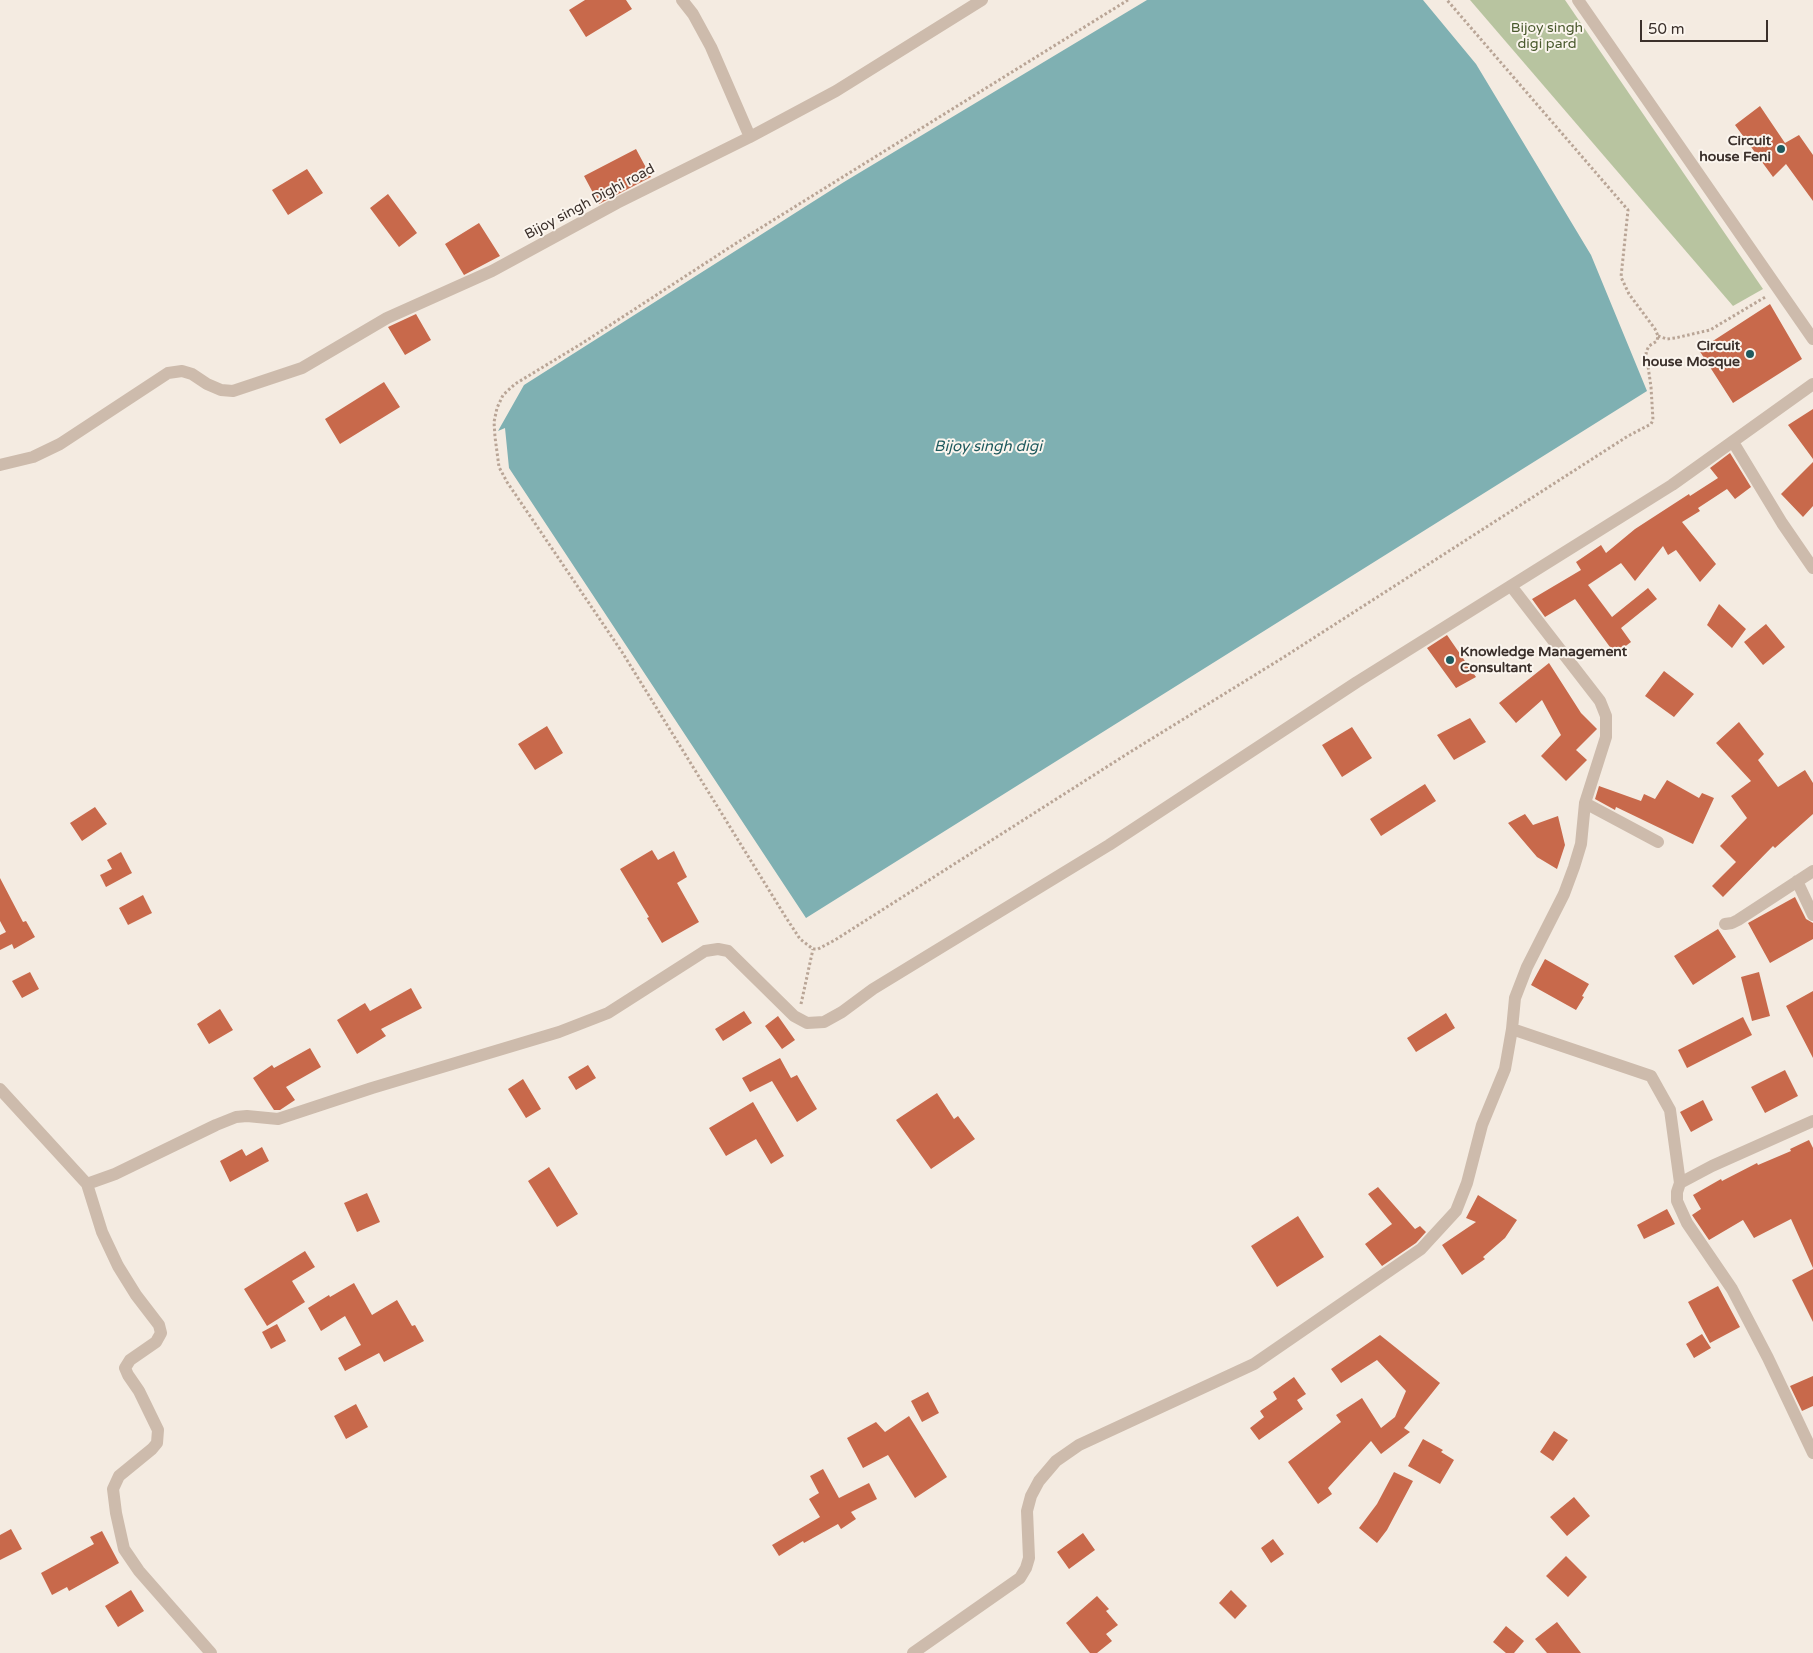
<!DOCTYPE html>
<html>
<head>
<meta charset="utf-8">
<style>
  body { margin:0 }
  #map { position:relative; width:1813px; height:1653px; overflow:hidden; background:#f4ebe1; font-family:"Varela Round",sans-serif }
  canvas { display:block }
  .scale { position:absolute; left:1640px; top:20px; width:128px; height:22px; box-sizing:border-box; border:2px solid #3b302b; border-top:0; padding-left:6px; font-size:15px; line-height:18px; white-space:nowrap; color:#3b302b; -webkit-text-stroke:4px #fbf5ee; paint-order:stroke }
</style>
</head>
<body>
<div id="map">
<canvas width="1813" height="1653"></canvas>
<div class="scale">50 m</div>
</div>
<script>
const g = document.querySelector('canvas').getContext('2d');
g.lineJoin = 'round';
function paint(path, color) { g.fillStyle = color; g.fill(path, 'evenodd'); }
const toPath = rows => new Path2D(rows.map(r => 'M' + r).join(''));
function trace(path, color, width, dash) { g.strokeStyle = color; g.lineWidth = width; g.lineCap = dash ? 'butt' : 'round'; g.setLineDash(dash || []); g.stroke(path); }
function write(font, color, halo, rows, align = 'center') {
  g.font = font + ' "Varela Round",sans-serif'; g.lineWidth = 4; g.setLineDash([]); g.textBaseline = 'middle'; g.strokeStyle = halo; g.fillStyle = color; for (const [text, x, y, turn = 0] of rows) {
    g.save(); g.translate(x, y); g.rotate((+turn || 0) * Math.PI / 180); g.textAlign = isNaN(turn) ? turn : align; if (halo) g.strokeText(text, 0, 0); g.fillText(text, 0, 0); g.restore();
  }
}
const green = toPath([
  [1470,0,1565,0,1763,289,1733,306]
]);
const water = toPath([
  [1147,0,1423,0,1476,64,1591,255,1647,391,806,918,509,468,505,428,498,431,524,385,844,182]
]);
const building = toPath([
  [585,0,626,0,632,9,586,37,569,10],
  [1760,106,1785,143,1799,135,1813,155,1813,201,1786,164,1773,177,1735,125],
  [636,149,651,177,599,204,584,176],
  [307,169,323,193,288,215,272,190],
  [388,194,417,233,399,247,370,208],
  [479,223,500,256,464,275,445,244],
  [1770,304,1802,359,1733,403,1699,350],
  [416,314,431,340,405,355,388,327],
  [384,382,400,407,340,444,325,419],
  [1813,409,1813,459,1788,425],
  [1730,453,1751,487,1735,499,1727,489,1698,508,1700,511,1682,522,1716,564,1700,582,1676,550,1668,555,1663,546,1635,581,1621,563,1588,585,1612,617,1648,588,1657,599,1621,628,1631,642,1615,654,1575,599,1545,617,1532,599,1581,570,1576,562,1601,545,1606,553,1635,529,1689,494,1690,496,1718,478,1710,468],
  [1813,462,1813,506,1803,517,1781,494],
  [1719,604,1746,629,1732,648,1707,625],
  [1766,624,1785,647,1763,665,1744,642],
  [1447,635,1476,677,1456,688,1427,648],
  [1549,663,1581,713,1597,729,1576,750,1587,760,1566,781,1541,756,1561,735,1542,700,1516,723,1499,703],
  [1664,671,1694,694,1674,717,1645,696],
  [1470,718,1486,742,1454,760,1437,735],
  [1739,722,1764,754,1758,760,1778,787,1805,770,1813,783,1813,814,1775,848,1773,846,1723,897,1712,886,1736,862,1720,846,1747,818,1731,796,1751,781,1716,743],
  [547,726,563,753,535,770,518,744],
  [1352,727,1372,758,1342,777,1322,745],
  [1667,780,1699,798,1702,793,1714,798,1693,844,1616,807,1615,810,1595,799,1599,786,1641,801,1644,794,1655,799],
  [1425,784,1436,801,1381,836,1370,819],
  [95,807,107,824,82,841,70,823],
  [1525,814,1533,825,1558,816,1565,845,1557,869,1537,857,1508,823],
  [652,850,658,860,674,851,687,877,677,883,699,922,662,943,647,918,649,917,620,869],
  [121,852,132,873,106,887,100,875,112,869,107,860],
  [0,878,23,922,26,921,35,937,14,949,12,944,0,950,0,935,6,932,0,921],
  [143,895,152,913,128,925,119,908],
  [1795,897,1806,919,1813,923,1813,939,1770,963,1748,923],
  [1718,929,1736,957,1693,985,1674,956],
  [1545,959,1589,984,1582,996,1584,997,1576,1010,1531,985],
  [30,972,39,989,22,998,12,981],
  [1759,972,1770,1016,1752,1021,1741,977],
  [411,988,422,1008,381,1029,386,1036,357,1054,337,1020,365,1003,370,1011],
  [1813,991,1813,1058,1786,1006],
  [220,1009,233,1030,209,1044,197,1024],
  [744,1011,752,1023,723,1041,715,1029],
  [1446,1013,1455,1028,1416,1052,1407,1038],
  [778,1016,795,1040,782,1049,765,1026],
  [1743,1017,1752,1035,1687,1068,1678,1050],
  [310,1048,321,1067,286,1087,295,1100,280,1110,274,1110,253,1078,272,1065,274,1068],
  [780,1058,791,1078,797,1075,817,1109,797,1122,772,1081,750,1092,742,1078],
  [588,1065,596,1078,576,1090,568,1077],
  [1785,1070,1798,1096,1765,1113,1751,1087],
  [523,1079,541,1109,526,1118,508,1089],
  [937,1093,954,1119,958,1116,975,1139,931,1169,896,1120],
  [1703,1100,1713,1120,1691,1132,1680,1112],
  [753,1102,784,1156,771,1164,756,1139,726,1156,709,1128],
  [1809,1140,1813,1148,1813,1268,1791,1219,1754,1238,1743,1220,1709,1240,1692,1215,1701,1209,1693,1195,1721,1179,1722,1181,1757,1163,1758,1165,1791,1151,1790,1149],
  [262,1147,269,1161,230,1182,220,1161,242,1149,246,1156],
  [549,1167,578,1214,557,1227,528,1181],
  [1378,1187,1415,1229,1420,1226,1426,1232,1416,1243,1382,1266,1365,1244,1392,1224,1368,1194],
  [367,1193,380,1222,357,1232,344,1203],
  [1478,1195,1517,1220,1505,1238,1483,1257,1485,1259,1462,1275,1442,1245,1476,1222,1466,1218],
  [1667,1209,1675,1224,1644,1239,1637,1225],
  [1298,1216,1324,1257,1277,1287,1251,1246],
  [305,1251,315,1267,292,1281,305,1302,267,1326,244,1289],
  [1813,1269,1813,1322,1792,1280],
  [354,1283,372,1315,397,1300,412,1326,415,1325,424,1341,384,1362,379,1353,345,1371,338,1358,361,1345,345,1316,321,1331,308,1308,329,1295,330,1297],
  [1718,1286,1740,1327,1710,1343,1688,1302],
  [277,1324,286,1341,271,1349,262,1332],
  [1702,1334,1711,1348,1694,1358,1686,1344],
  [1380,1335,1440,1383,1404,1428,1410,1432,1381,1454,1371,1441,1328,1488,1332,1494,1318,1504,1288,1462,1341,1422,1336,1415,1362,1398,1381,1428,1395,1417,1406,1391,1377,1360,1341,1383,1331,1369],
  [1813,1376,1813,1406,1802,1411,1790,1386],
  [1294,1377,1306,1394,1297,1400,1303,1409,1259,1440,1250,1428,1264,1417,1260,1411,1277,1399,1273,1392],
  [928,1392,939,1413,922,1422,911,1401],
  [356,1404,368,1427,346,1439,334,1416],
  [909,1416,947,1477,915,1498,888,1455,863,1468,847,1438,876,1422,885,1432],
  [1554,1431,1568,1440,1553,1461,1540,1452],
  [1423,1439,1443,1450,1441,1452,1454,1460,1440,1484,1408,1466],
  [823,1469,839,1498,869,1483,877,1499,851,1512,856,1519,841,1529,838,1524,804,1543,803,1541,779,1556,772,1545,820,1517,809,1499,819,1493,810,1476],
  [1394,1472,1413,1481,1387,1530,1377,1543,1359,1528,1377,1504],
  [1574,1497,1590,1516,1567,1536,1550,1517],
  [11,1529,22,1549,0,1560,0,1535],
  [102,1531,119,1563,69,1591,67,1587,52,1595,41,1573,94,1544,90,1537],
  [1083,1533,1095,1550,1069,1569,1057,1552],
  [1273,1539,1284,1554,1271,1563,1261,1548],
  [1566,1556,1587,1577,1568,1597,1546,1576],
  [131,1590,144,1611,118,1627,105,1606],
  [1231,1590,1247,1606,1235,1619,1219,1603],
  [1097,1596,1109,1609,1106,1611,1118,1625,1106,1634,1112,1641,1097,1653,1090,1653,1066,1623],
  [1557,1622,1581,1653,1547,1653,1535,1639],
  [1506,1626,1524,1641,1514,1653,1506,1653,1493,1642]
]);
const path = toPath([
  [1128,0,738,242,581,344,515,384,503,395,497,408,494,422,495,437,499,467,507,482,622,652,785,916,800,939,813,949,818,949,835,940,1127,754,1284,657,1628,436,1651,424,1653,420,1651,387,1646,352,1649,346,1657,341,1658,336,1655,329,1629,294,1621,277,1628,210,1447,0],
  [1658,336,1667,339,1675,338,1710,330,1767,296],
  [801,1004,813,949]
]);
const street = toPath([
  [682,0,693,14,711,47,750,137],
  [1578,0,1813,339],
  [1733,442,1782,523,1813,568],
  [0,465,33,457,60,444,168,373,182,371,192,374,207,384,221,390,233,391,302,368,387,318,492,271,617,203,750,137,836,91,982,0],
  [1585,803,1658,842],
  [1797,881,1813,915],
  [1725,924,1732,923,1738,920,1813,871],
  [1512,1029,1651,1076,1670,1110,1680,1183],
  [0,1089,87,1184,102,1232,118,1266,136,1295,159,1325,161,1333,156,1342,130,1360,125,1368,128,1375,139,1391,158,1430,157,1443,152,1449,119,1476,113,1489,116,1513,124,1549,139,1571,211,1653],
  [1813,1121,1712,1166,1680,1183,1677,1192,1677,1201,1687,1223,1732,1289,1768,1358,1813,1453],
  [87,1184,115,1174,216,1125,236,1117,247,1116,278,1119,372,1088,559,1032,608,1013,705,951,718,949,728,951,794,1016,807,1023,824,1022,842,1012,873,989,1109,845,1357,682,1672,485,1813,384],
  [913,1653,1020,1578,1026,1568,1029,1558,1027,1511,1031,1496,1039,1481,1056,1461,1079,1445,1254,1364,1421,1249,1456,1211,1467,1183,1482,1125,1505,1069,1512,1029,1515,998,1527,967,1564,894,1574,867,1581,844,1585,803,1606,737,1606,716,1600,701,1511,586]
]);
const markers = [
  [1781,149,5,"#1f5a5e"],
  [1750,354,5,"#1f5a5e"],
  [1450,660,5,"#1f5a5e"]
];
const parkNames = [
  ["Bijoy singh",1547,28],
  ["digi pard",1547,44]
];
const poiNames = [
  ["Circuit",1771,141],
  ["house Feni",1771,157],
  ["Circuit",1740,346],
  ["house Mosque",1740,362],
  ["Knowledge Management",1460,652,"left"],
  ["Consultant",1460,668,"left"]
];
const streetNames = [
  ["Bijoy singh Dighi road",590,202,-28]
];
const waterNames = [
  ["Bijoy singh digi",988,447]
];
paint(green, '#b8c4a0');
paint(water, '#7fb0b2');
paint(building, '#c8694b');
trace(path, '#b9a596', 3, [2.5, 2.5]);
trace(street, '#cdbbac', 12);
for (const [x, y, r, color] of markers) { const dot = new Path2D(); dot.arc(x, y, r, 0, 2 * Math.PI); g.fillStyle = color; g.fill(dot); trace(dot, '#fbf5ee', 2); }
write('14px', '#4a5a2e', '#fbf5ee', parkNames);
write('bold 14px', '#3b302b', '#fbf5ee', poiNames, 'right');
write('14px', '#3b302b', '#fbf5ee', streetNames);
write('italic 15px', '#1f5a5e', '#fbf5ee', waterNames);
</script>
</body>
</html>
